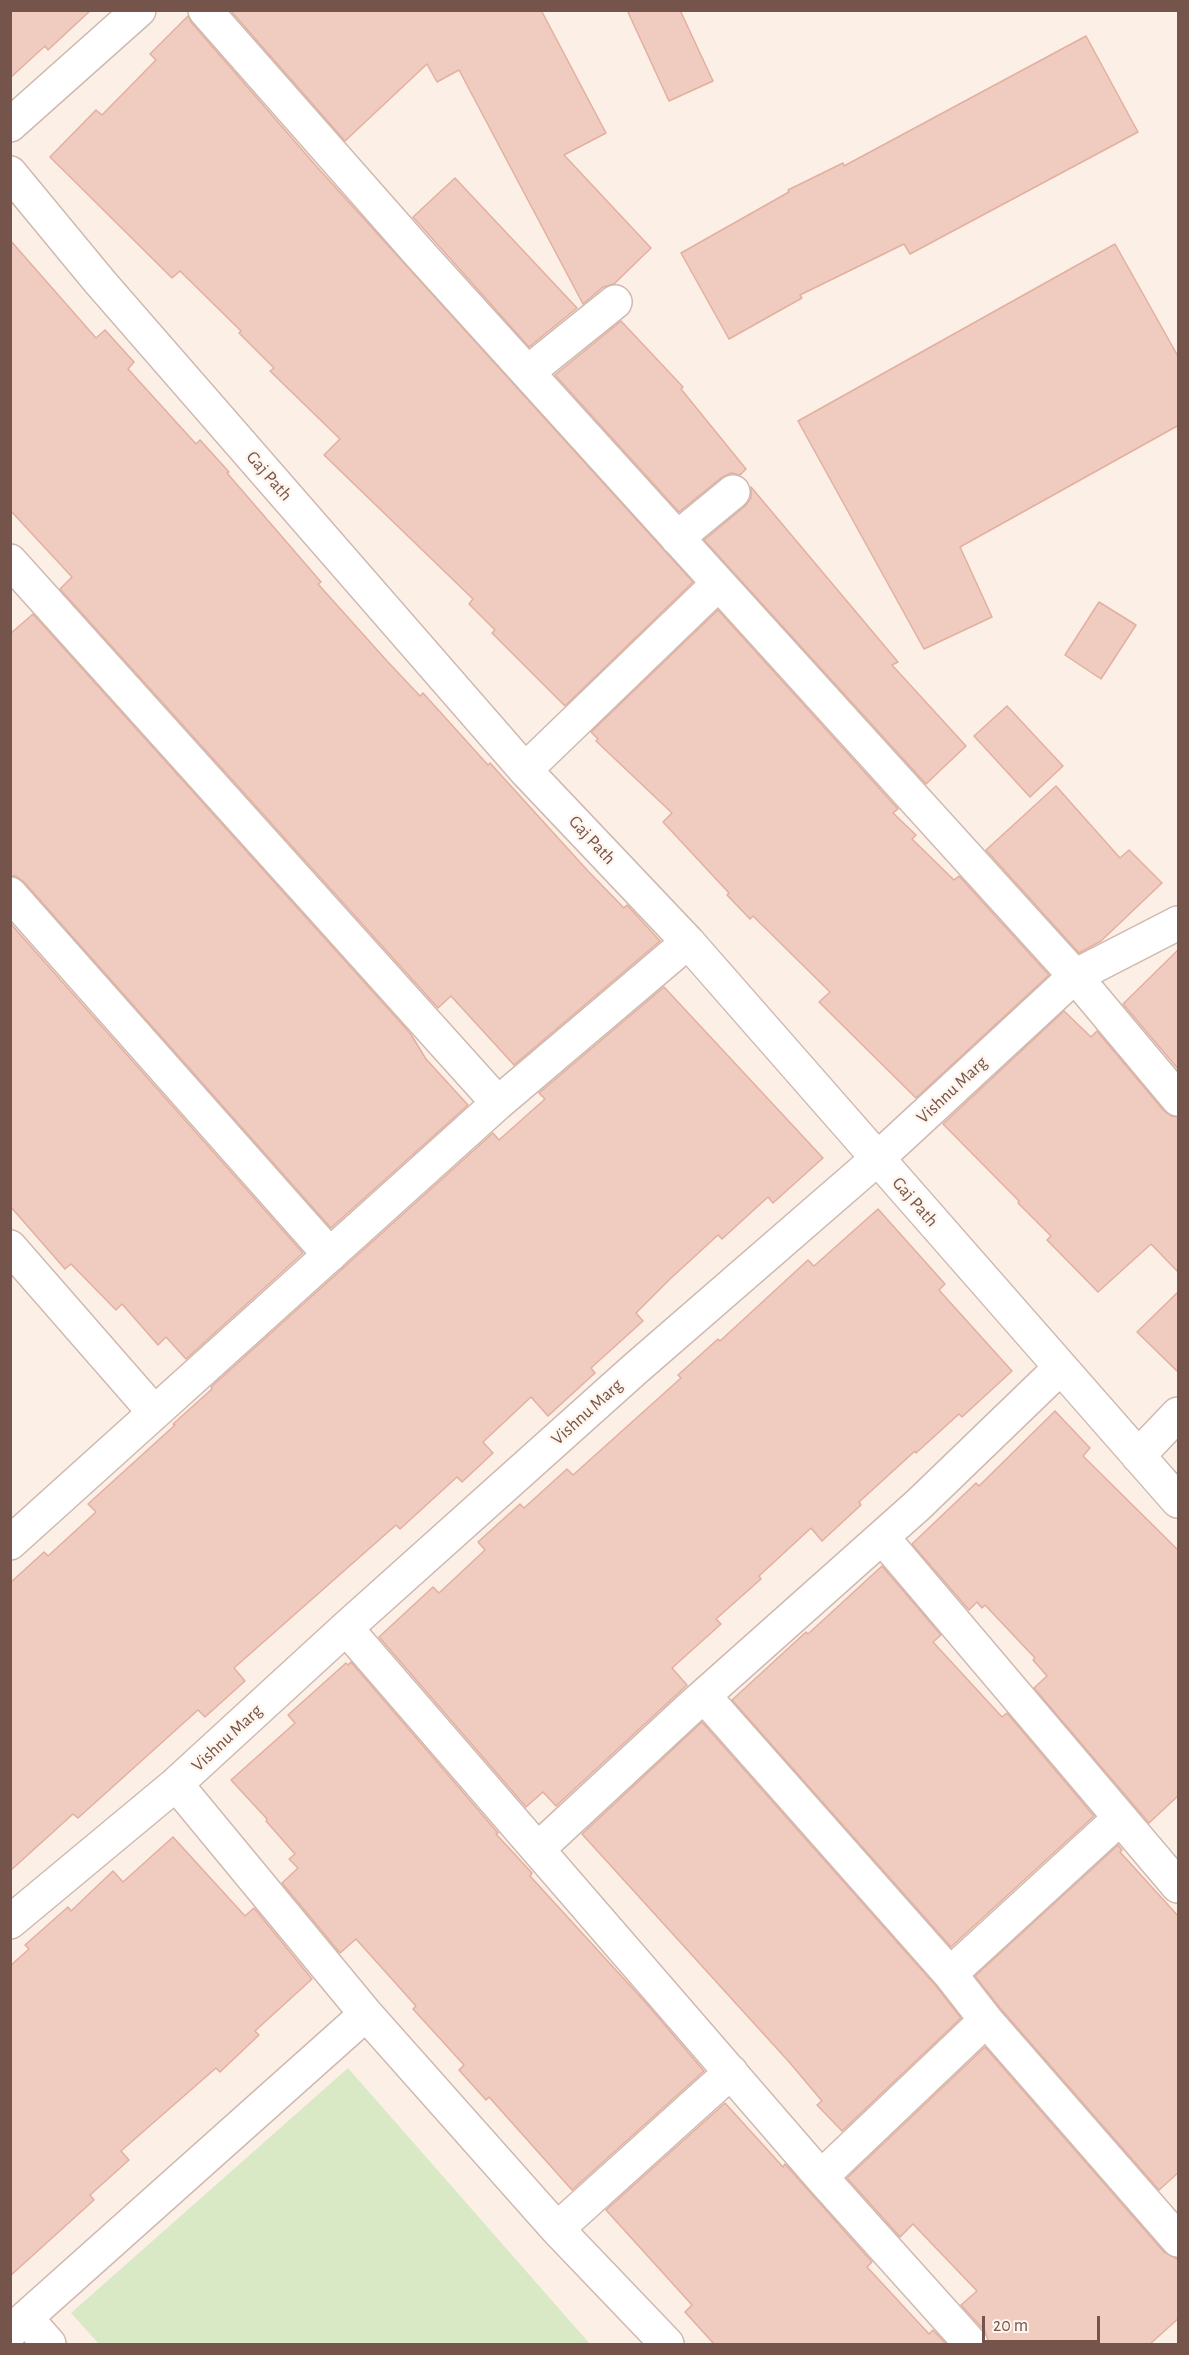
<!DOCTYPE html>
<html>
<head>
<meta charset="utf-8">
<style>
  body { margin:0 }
  #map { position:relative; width:1189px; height:2355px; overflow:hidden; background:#fcf0e6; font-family:"Alegreya Sans",sans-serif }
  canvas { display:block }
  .frame { position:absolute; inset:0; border:12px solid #75544c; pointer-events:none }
  .scale { position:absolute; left:982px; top:2316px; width:118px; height:27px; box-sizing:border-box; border:3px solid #75544c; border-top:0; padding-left:8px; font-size:18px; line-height:21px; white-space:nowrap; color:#75544c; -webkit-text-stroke:4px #fef5ed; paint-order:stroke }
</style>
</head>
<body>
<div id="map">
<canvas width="1189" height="2355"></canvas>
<div class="frame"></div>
<div class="scale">20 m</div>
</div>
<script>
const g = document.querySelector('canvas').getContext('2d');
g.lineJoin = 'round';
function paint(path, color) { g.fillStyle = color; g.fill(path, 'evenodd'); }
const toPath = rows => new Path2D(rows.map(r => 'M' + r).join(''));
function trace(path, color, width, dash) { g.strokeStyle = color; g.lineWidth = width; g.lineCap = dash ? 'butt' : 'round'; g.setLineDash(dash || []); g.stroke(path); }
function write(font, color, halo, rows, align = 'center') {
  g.font = font + ' "Alegreya Sans",sans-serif'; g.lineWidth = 5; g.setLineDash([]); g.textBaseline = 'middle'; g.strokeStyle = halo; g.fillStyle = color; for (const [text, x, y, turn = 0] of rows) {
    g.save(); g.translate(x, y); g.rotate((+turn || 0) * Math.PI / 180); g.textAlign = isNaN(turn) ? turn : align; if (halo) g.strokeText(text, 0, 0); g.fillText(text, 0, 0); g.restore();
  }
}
const green = toPath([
  [348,2068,590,2344,99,2344,71,2313]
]);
const building = toPath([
  [10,10,91,10,48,50,45,46,10,78,10,10],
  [230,10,541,10,606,133,564,155,651,248,614,284,603,287,583,304,459,70,437,82,427,64,345,141,230,10],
  [627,10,680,10,713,81,669,101,627,10],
  [188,16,191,22,317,167,693,582,565,706,492,633,495,630,469,604,473,599,324,455,340,439,270,371,274,368,239,333,241,331,180,271,172,278,50,157,96,110,102,115,156,60,150,54,188,16],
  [1086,36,1138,132,910,254,904,244,800,295,802,298,729,339,681,253,789,192,788,190,843,163,844,166,1086,36],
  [455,178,577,308,529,347,413,217,455,178],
  [10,240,96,338,105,330,134,362,128,369,196,444,200,440,229,472,227,473,321,582,318,584,387,661,420,696,423,693,488,765,490,763,588,871,624,908,627,905,660,941,514,1065,451,996,438,1008,60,589,72,577,10,510,10,240],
  [1115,244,1179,358,1179,425,960,547,992,617,924,649,798,421,1115,244],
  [621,321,683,387,681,389,746,469,740,475,731,473,721,478,679,512,555,375,621,321],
  [751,487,898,662,892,665,966,746,926,784,704,540,745,506,751,498,751,487],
  [1099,602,1136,625,1101,679,1065,655,1099,602],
  [718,610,898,809,893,813,916,835,912,839,954,880,959,876,1049,975,916,1098,819,1002,830,992,753,916,750,919,727,895,729,893,663,822,672,813,596,741,598,739,591,732,718,610],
  [33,614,410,1033,426,1059,468,1105,331,1228,24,882,16,876,10,876,10,634,33,614],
  [1007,706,1063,766,1030,797,974,736,1007,706],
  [1056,786,1120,858,1129,850,1162,883,1101,941,1079,953,986,850,1056,786],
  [10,923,303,1253,186,1359,166,1337,158,1345,122,1304,116,1310,71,1264,65,1269,10,1206,10,923],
  [1179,949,1179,1070,1123,1004,1179,949],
  [664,987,823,1158,773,1203,768,1197,722,1239,718,1235,669,1280,636,1313,643,1321,591,1368,595,1373,548,1416,531,1397,483,1442,493,1453,462,1482,457,1477,400,1529,396,1525,234,1668,245,1681,205,1717,198,1710,78,1818,73,1814,10,1871,10,1583,44,1552,48,1556,96,1512,88,1504,175,1425,173,1424,212,1389,211,1387,493,1133,499,1140,545,1099,539,1093,664,987],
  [1064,1011,1091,1037,1097,1031,1164,1111,1171,1116,1179,1117,1179,1273,1151,1244,1098,1292,1047,1240,1051,1236,1018,1203,1019,1201,943,1124,1064,1011],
  [878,1209,945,1284,939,1290,1012,1371,962,1417,959,1414,916,1453,915,1451,859,1502,861,1505,822,1541,811,1528,759,1576,761,1579,716,1619,721,1624,672,1668,687,1685,556,1806,543,1792,526,1807,379,1637,433,1587,439,1593,485,1550,478,1542,520,1504,524,1508,567,1469,573,1475,681,1378,678,1375,718,1339,720,1341,808,1260,814,1266,878,1209],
  [1179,1291,1179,1373,1137,1332,1179,1291],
  [1055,1411,1090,1448,1083,1456,1179,1551,1179,1795,1149,1823,1034,1688,1047,1676,1033,1660,1035,1658,985,1605,982,1608,977,1602,969,1610,912,1544,976,1483,979,1486,1055,1411],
  [882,1566,941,1635,933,1642,1002,1717,1007,1713,1094,1816,951,1947,732,1700,806,1632,808,1634,882,1566],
  [351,1662,498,1833,496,1834,532,1873,530,1876,646,2003,704,2071,572,2190,489,2097,486,2100,459,2070,464,2065,413,2009,416,2006,356,1939,340,1953,282,1883,298,1868,289,1859,295,1854,266,1821,267,1819,231,1780,295,1723,288,1715,346,1663,348,1665,351,1662],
  [702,1722,936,1986,961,2018,842,2131,817,2105,822,2101,790,2063,582,1834,702,1722],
  [173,1837,245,1916,254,1908,312,1979,255,2031,259,2035,220,2072,216,2068,121,2151,129,2160,90,2195,94,2200,10,2276,10,1966,29,1949,25,1945,68,1907,71,1911,113,1871,123,1882,173,1837],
  [1118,1845,1122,1850,1120,1852,1179,1917,1179,2172,1159,2190,1000,2008,975,1976,1118,1845],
  [985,2047,1164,2252,1179,2260,1179,2318,1150,2344,989,2344,985,2331,961,2305,977,2291,913,2224,900,2237,847,2178,985,2047],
  [725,2103,783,2167,785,2164,872,2262,867,2267,929,2334,933,2330,946,2344,714,2344,685,2312,692,2305,606,2210,725,2103]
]);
const minor = toPath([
  [205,10,419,253,1075,976,1178,1099],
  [10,125,139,10],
  [10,173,100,282,525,770,688,942,1178,1501],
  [528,372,615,302],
  [677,538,733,492],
  [10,561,498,1103],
  [525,770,718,584],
  [10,894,330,1255],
  [10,1247,154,1412],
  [1138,1456,1178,1414],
  [882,1537,1178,1886],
  [10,1543,498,1103,688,942],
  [346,1628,821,2177,971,2344],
  [704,1696,950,1974,986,2020,1178,2240],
  [539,1848,689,1709,918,1505,1060,1368],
  [10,1922,176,1784,346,1628,635,1369,877,1159,1075,976,1178,923],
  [950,1974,1120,1818],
  [366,2014,557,2229,667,2344],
  [821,2177,986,2020],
  [557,2229,731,2072],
  [26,2318,49,2344],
  [10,2332,366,2014,176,1784]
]);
const streetNames = [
  ["Gaj Path",269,476,49],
  ["Gaj Path",592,840,47],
  ["Vishnu Marg",952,1090,-43],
  ["Gaj Path",915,1202,49],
  ["Vishnu Marg",587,1412,-42],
  ["Vishnu Marg",227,1738,-43]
];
paint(green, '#d9e9c5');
paint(building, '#f0cbbf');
trace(building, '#e3afa0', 1.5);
trace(minor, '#cfb9b0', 36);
trace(minor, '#fff', 33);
write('18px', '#75544c', '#fef5ed', streetNames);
</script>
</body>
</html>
